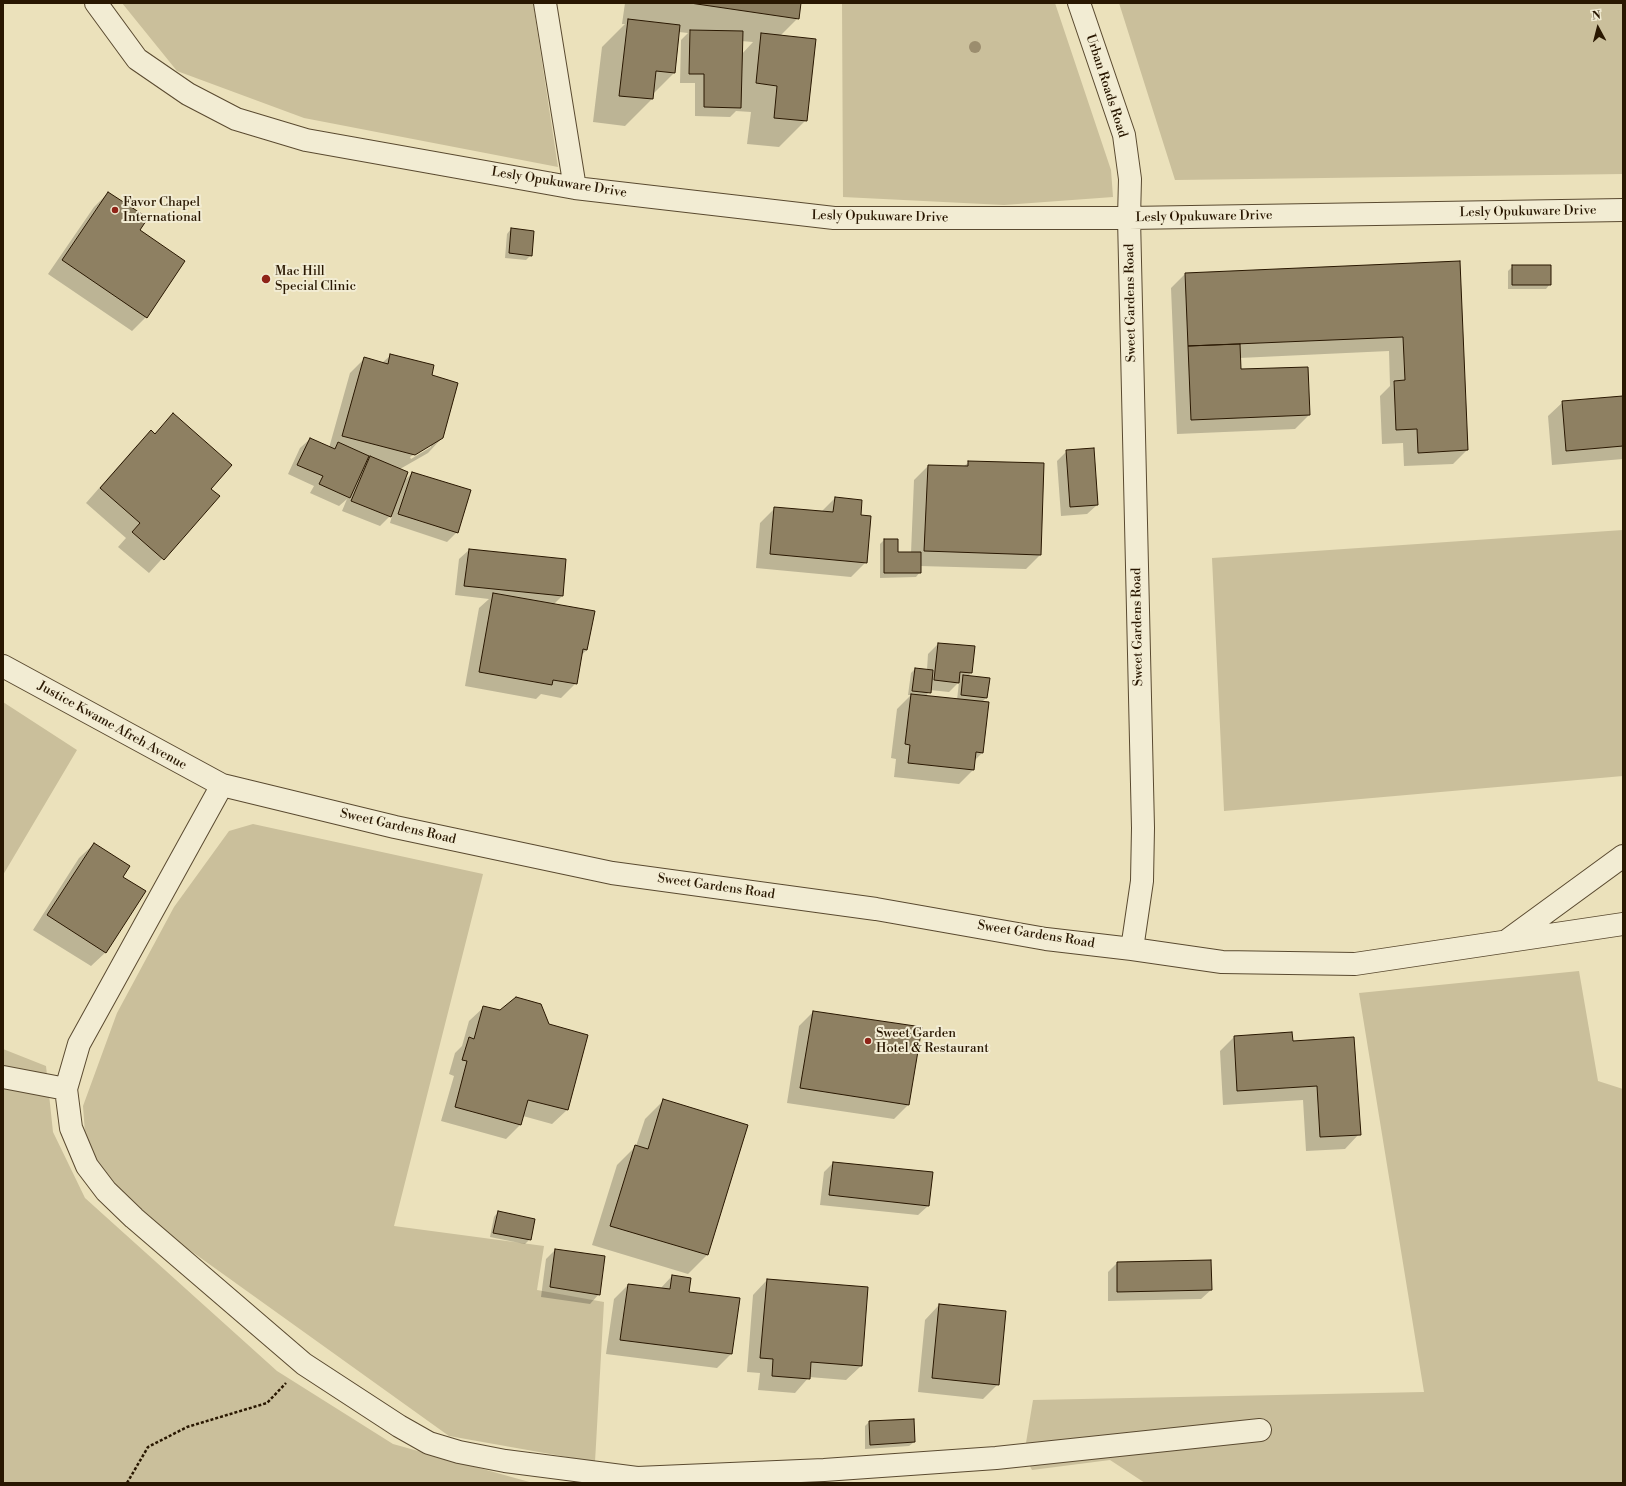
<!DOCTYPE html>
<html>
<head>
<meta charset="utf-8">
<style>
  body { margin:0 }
  #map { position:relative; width:1626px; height:1486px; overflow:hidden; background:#ebe1bb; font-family:"Libre Bodoni",serif }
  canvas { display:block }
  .frame { position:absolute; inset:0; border:4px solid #291701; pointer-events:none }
  .north { position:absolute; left:1578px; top:8px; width:40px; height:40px; -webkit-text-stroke:3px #f2ecd3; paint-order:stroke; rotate:353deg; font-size:11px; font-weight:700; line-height:16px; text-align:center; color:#291701 }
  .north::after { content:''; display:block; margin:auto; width:14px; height:18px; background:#291701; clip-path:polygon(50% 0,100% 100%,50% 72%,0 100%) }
</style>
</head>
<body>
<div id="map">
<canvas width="1626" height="1486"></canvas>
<div class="frame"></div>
<div class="north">N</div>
</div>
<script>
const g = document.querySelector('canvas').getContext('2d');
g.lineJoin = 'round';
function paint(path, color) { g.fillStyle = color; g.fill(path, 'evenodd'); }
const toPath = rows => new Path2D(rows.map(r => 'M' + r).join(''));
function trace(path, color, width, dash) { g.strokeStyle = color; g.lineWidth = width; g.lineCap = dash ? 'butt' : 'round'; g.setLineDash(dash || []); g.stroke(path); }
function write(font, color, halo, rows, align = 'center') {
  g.font = font + ' "Libre Bodoni",serif'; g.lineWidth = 4; g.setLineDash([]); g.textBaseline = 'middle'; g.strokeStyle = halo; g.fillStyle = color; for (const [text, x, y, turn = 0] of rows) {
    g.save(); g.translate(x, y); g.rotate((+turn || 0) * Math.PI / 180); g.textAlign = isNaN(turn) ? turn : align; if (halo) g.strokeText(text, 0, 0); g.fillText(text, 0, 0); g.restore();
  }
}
const green = toPath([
  [122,3,533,3,558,167,304,118,177,71],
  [842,3,1055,3,1111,170,1113,197,1004,205,843,197],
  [1119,3,1623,3,1623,174,1175,180],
  [1623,530,1623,776,1224,811,1212,558],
  [3,702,77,750,3,875],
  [253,824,483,874,394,1226,544,1246,537,1290,604,1302,595,1462,449,1436,131,1208,86,1147,83,1106,117,1013,174,907,229,831],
  [1579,971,1598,1081,1623,1089,1623,1483,1145,1483,1110,1460,1032,1470,1024,1455,1033,1400,1424,1392,1359,993],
  [3,1049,46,1066,53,1132,85,1198,277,1371,393,1444,533,1483,3,1483]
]);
const shadow = toPath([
  [625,3,800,3,798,18,780,36,806,120,779,147,747,144,751,112,736,111,730,117,695,116,695,83,680,83,681,40,688,33,679,32,674,73,652,95,652,99,625,126,593,122,602,47,625,24,622,24],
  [741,41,753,42,741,55],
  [108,193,138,231,146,317,132,331,48,274,94,207],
  [511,229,531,255,526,260,505,258,507,234],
  [1459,262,1467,450,1453,464,1404,466,1403,443,1382,444,1380,396,1390,386,1389,351,1239,358,1240,371,1309,415,1295,429,1177,434,1171,288,1185,274],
  [1513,266,1550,284,1546,289,1508,289,1508,271],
  [391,355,431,376,442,438,428,453,400,469,403,482,412,473,457,532,447,542,390,523,393,512,392,511,390,516,380,526,342,511,347,499,339,506,310,493,314,486,288,474,300,448,310,439,329,448,350,373,365,358,382,363],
  [431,444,431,447,411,459,410,457],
  [1623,397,1623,459,1552,465,1548,416,1563,402],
  [173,415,210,489,219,496,149,573,118,547,126,538,86,503,136,446,151,432,154,434],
  [1067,451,1097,505,1087,514,1061,516,1057,461],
  [969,462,1040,555,1026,569,920,566,920,572,916,577,880,578,880,544,884,540,897,553,911,553,914,480,928,466,963,467],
  [835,498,860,516,866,562,851,577,756,568,760,523,775,508,821,512],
  [469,550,565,560,562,596,553,605,593,612,587,650,580,656,576,683,561,698,541,694,536,699,465,686,479,608,489,599,455,595,459,559],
  [938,644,971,673,968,676,986,698,982,702,982,753,974,761,973,770,959,784,894,777,896,759,891,758,897,709,911,695,908,695,911,673,915,669,927,670,928,654],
  [959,682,957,700,926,696,930,690,949,692],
  [94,844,122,877,106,952,91,966,33,930,79,858],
  [484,1007,587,1035,567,1110,552,1124,523,1116,520,1125,506,1139,441,1121,454,1076,449,1074,455,1053,462,1046,469,1021],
  [813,1012,908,1105,894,1119,787,1103,799,1026],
  [1234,1037,1292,1042,1359,1134,1345,1149,1306,1151,1303,1100,1223,1105,1220,1051],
  [664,1100,747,1126,707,1255,688,1274,592,1245,617,1165,636,1146,645,1119],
  [833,1163,928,1206,918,1215,820,1205,824,1172],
  [498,1212,530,1239,525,1244,490,1237,494,1217],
  [555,1250,599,1294,590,1304,541,1297,546,1259],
  [1117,1263,1211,1290,1201,1299,1108,1301,1108,1272],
  [672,1276,688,1292,731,1354,717,1368,606,1354,614,1299,628,1285,660,1289],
  [767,1280,861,1366,846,1380,809,1377,795,1393,758,1390,760,1373,747,1372,753,1295],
  [939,1305,998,1384,983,1399,918,1392,925,1320],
  [869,1422,914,1442,909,1446,865,1449,865,1426]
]);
const building = toPath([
  [690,3,801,3,799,19,690,3],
  [628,19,680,25,675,73,656,71,653,99,619,96,628,19],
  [690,30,743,31,741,108,704,107,704,74,689,74,690,30],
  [761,33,816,39,807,121,774,118,777,86,756,83,761,33],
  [108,192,148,218,140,230,185,261,147,318,62,260,108,192],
  [511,228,534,231,532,256,509,253,511,228],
  [1460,261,1468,450,1418,453,1417,429,1396,430,1394,381,1405,380,1403,337,1188,346,1185,273,1460,261],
  [1512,265,1551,265,1551,285,1512,285,1512,265],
  [1240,344,1241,369,1308,367,1310,415,1191,420,1188,346,1240,344],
  [390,354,434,365,432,375,458,383,443,438,415,455,342,436,364,357,388,364,390,354],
  [1623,396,1623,446,1566,451,1562,401,1623,396],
  [173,413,232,465,211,489,220,496,164,560,132,532,140,523,100,488,151,430,155,434,173,413],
  [310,438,335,449,338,442,369,456,350,498,319,484,323,476,297,465,310,438],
  [1094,448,1098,505,1070,507,1066,450,1094,448],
  [370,456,408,472,391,517,351,501,370,456],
  [968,461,1044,463,1041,555,924,551,928,465,968,466,968,461],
  [412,472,471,490,458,533,398,514,412,472],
  [835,497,862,500,861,515,871,516,867,563,770,554,774,507,833,512,835,497],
  [884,539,898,539,898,552,921,552,921,573,884,573,884,539],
  [469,549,566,559,563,596,464,586,469,549],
  [493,593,595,611,587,650,583,649,577,684,553,680,552,685,479,672,493,593],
  [938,643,975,646,972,673,960,672,959,683,934,680,938,643],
  [915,668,933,670,931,693,912,691,915,668],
  [963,675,990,678,987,698,961,695,963,675],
  [911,694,989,702,983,753,976,752,974,770,908,763,910,745,905,744,911,694],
  [94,843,130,866,123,877,146,891,106,953,47,915,94,843],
  [516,997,541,1004,549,1024,588,1035,568,1110,528,1100,521,1125,455,1107,467,1061,462,1060,469,1037,474,1039,483,1006,500,1010,516,997],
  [813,1011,922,1027,909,1105,800,1088,813,1011],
  [1292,1032,1293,1041,1354,1037,1361,1135,1320,1137,1317,1086,1237,1091,1234,1036,1292,1032],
  [663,1099,748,1125,708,1255,610,1226,635,1145,648,1149,663,1099],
  [833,1162,933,1172,929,1206,829,1195,833,1162],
  [498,1211,535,1219,531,1240,493,1233,498,1211],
  [555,1249,605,1256,600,1295,550,1287,555,1249],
  [1211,1260,1212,1290,1117,1292,1117,1262,1211,1260],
  [672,1275,691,1278,689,1292,740,1298,732,1354,620,1340,628,1284,670,1289,672,1275],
  [767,1279,868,1287,862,1366,811,1362,810,1379,772,1376,773,1359,760,1358,767,1279],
  [939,1304,1006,1311,999,1385,932,1378,939,1304],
  [914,1419,915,1442,870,1445,869,1421,914,1419]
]);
const path = toPath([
  [127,1483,148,1447,187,1427,267,1403,286,1383]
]);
const street = toPath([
  [96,3,137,59,188,94,236,119,306,140,575,188,834,218,1129,218,1623,210],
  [545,3,575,188],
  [3,666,222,785,395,827,612,873,876,909,1046,939,1132,949,1142,881,1143,828,1129,218,1130,179,1124,135,1079,3],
  [222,785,79,1044,66,1089,71,1128,87,1166,106,1191,134,1218,304,1364,399,1426,429,1443,459,1452,505,1461,637,1478,824,1470,996,1458,1260,1430],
  [1508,940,1623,856],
  [1132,949,1222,962,1355,964,1623,924],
  [3,1077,66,1089]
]);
const trees = [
  [975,47]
];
const markers = [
  [115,210,4,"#8f2418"],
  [266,279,5,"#8f2418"],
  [868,1041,4,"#8f2418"]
];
const streetNames = [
  ["Urban Roads Road",1106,86,72],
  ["Lesly Opukuware Drive",559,183,9],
  ["Lesly Opukuware Drive",1528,212,-1],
  ["Lesly Opukuware Drive",880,217,1],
  ["Lesly Opukuware Drive",1204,217,-1],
  ["Sweet Gardens Road",1131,303,-91],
  ["Sweet Gardens Road",1138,627,-91],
  ["Justice Kwame Afreh Avenue",112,726,29],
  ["Sweet Gardens Road",398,827,13],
  ["Sweet Gardens Road",716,887,8],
  ["Sweet Gardens Road",1036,935,9]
];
const poiNames = [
  ["Favor Chapel",123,203],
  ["International",123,218],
  ["Mac Hill",275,272],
  ["Special Clinic",275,287],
  ["Sweet Garden",876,1034],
  ["Hotel & Restaurant",876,1049]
];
paint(green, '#cabf9b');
paint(shadow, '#0003');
paint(building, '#8e8062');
trace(building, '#291701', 1);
trace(street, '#5a4a30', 24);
trace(path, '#291701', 2.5, [3, 2]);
trace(street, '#f2ecd3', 22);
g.fillStyle = '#9b8d6e';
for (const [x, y] of trees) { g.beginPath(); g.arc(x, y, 6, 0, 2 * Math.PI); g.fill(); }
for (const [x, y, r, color] of markers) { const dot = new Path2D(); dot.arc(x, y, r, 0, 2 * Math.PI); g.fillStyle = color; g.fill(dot); trace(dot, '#f2ecd3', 1.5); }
write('13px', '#291701', '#f2ecd3', streetNames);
write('13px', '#291701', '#f2ecd3', poiNames, 'left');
</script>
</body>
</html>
